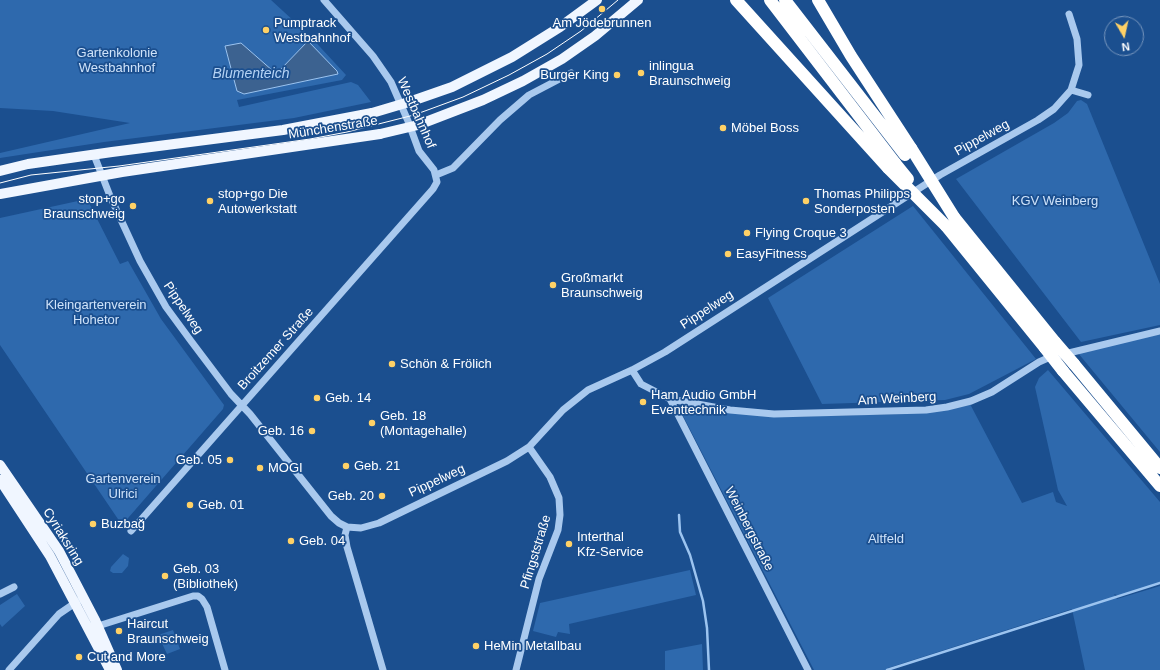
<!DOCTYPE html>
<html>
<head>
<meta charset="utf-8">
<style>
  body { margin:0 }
  #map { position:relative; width:1160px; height:670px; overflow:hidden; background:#1b4f8f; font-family:Arial,sans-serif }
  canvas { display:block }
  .north { position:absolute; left:1104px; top:16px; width:40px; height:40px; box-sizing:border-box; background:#1b4f8f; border:1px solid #7695bc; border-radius:50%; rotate:171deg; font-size:11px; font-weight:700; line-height:16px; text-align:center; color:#fff }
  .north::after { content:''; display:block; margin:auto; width:14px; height:18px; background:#ffd166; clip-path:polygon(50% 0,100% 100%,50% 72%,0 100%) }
</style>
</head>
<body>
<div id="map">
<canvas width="1160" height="670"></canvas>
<div class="north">N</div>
</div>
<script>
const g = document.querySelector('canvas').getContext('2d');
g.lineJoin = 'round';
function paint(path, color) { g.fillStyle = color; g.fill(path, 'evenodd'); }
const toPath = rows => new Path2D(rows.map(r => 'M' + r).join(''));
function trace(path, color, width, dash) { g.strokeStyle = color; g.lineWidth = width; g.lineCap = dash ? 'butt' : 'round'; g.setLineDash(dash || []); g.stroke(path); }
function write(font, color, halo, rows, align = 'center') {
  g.font = font + ' Arial,sans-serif'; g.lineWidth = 3.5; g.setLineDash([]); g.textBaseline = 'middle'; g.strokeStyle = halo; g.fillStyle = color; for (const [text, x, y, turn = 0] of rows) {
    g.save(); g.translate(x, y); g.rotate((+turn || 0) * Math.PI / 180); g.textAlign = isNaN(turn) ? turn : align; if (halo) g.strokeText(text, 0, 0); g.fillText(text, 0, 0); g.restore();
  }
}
const green = toPath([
  [0,0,271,0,308,34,346,75,342,80,237,100,239,107,351,82,358,85,371,102,294,118,104,142,0,158,0,153,130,123,53,111,0,108],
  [308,41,337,71,338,74,244,94,237,91,225,47,242,44,273,71,276,72,280,70],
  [1081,100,1087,104,1160,284,1160,325,1081,342,956,179,1054,123,1068,113,1077,101],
  [87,199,120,264,128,261,161,319,224,405,223,409,122,525,0,345,0,218],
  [913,206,1036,359,969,394,945,400,822,404,768,298],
  [1160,334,1160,452,1078,353],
  [1048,370,1160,502,1160,583,1120,596,1114,594,1117,599,1160,586,1160,670,1085,670,1072,609,888,668,888,670,814,670,679,408,682,405,775,417,906,414,970,404,1022,503,1053,492,1056,502,1067,506,1058,490,1035,387,1039,378],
  [123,554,129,558,128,566,122,573,113,573,110,571,111,567],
  [690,570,696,595,569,624,570,634,558,632,556,637,533,631,540,603],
  [17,594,25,606,2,627,0,624,0,605],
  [173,630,180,649,167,654,158,635],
  [702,644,703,670,665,670,665,651]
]);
const water = toPath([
  [308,41,337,71,338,74,244,94,237,91,225,46,241,43,273,71,276,72,280,70,308,41]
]);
const stream = toPath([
  [679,515,680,532,690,555,703,601,707,628,709,670],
  [887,670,1160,583]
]);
const minor = toPath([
  [1071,90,1088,95],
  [94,155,110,196,140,261,166,307,191,341,231,394,250,414,331,516,339,523,347,527,361,528,379,523,507,461,529,447,563,410,588,390,632,370,665,352,940,175,1038,120,1054,109,1071,90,1079,65,1077,39,1069,14],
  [436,175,453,168,500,120,529,95,571,73],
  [632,370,641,384,670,399,730,410,774,414,926,410,947,407,971,401,992,392,1039,362,1048,358,1160,331],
  [670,399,808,670],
  [347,527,345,535,347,547,383,670],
  [131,531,433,189,437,182,434,170,419,151,408,121,391,82,373,56,324,0],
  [0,594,14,587],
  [98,626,193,596,198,596,202,599,207,607,225,670],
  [9,670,59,614,78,601],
  [516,670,539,579,558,530,560,515,559,498,550,477,529,447]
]);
const major = toPath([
  [409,102,452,87,512,57,560,27,597,0],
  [418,125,483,100,523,81,562,59,595,36,638,0],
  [0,171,28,164,112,152,283,130,372,113],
  [0,194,122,172,380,134],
  [0,465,59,551,95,620,117,670],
  [0,480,50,556,110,670]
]);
const highway = toPath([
  [736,0,888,168],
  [770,0,895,163],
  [785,0,905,155],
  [818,0,851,56,911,148],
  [954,217,1055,342],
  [946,226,1045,348],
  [1074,364,1160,468],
  [1063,371,1160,486]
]);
const tram = toPath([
  [0,183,31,175,119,166,310,139,347,132,414,115,463,97,509,75,547,54,581,31,618,0]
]);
const majorBridge = toPath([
  [372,113,409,102],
  [380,134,418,125]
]);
const highwayBridge = toPath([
  [911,148,954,217],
  [895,163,908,179],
  [888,168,946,226],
  [1055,342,1074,364],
  [1045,348,1063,371]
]);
const markers = [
  [602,9,4,"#ffd166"],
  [266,30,4,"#ffd166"],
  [641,73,4,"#ffd166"],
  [617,75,4,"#ffd166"],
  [723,128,4,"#ffd166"],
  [210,201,4,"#ffd166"],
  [806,201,4,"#ffd166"],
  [133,206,4,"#ffd166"],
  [747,233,4,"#ffd166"],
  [728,254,4,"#ffd166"],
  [553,285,4,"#ffd166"],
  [392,364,4,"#ffd166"],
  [317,398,4,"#ffd166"],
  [643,402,4,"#ffd166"],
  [372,423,4,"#ffd166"],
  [312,431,4,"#ffd166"],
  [230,460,4,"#ffd166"],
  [346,466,4,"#ffd166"],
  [260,468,4,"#ffd166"],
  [382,496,4,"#ffd166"],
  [190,505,4,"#ffd166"],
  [93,524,4,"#ffd166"],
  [291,541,4,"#ffd166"],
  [569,544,4,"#ffd166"],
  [165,576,4,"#ffd166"],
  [119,631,4,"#ffd166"],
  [476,646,4,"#ffd166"],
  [79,657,4,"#ffd166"]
];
const poiNames = [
  ["Pumptrack",274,23],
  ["Westbahnhof",274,38],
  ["Am Jödebrunnen",602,23,"center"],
  ["inlingua",649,66],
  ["Braunschweig",649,81],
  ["Burger King",609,75,"right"],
  ["Möbel Boss",731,128],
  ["stop+go Die",218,194],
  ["Autowerkstatt",218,209],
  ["Thomas Philipps",814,194],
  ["Sonderposten",814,209],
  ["stop+go",125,199,"right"],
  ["Braunschweig",125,214,"right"],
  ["Flying Croque 3",755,233],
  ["EasyFitness",736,254],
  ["Großmarkt",561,278],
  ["Braunschweig",561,293],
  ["Schön & Frölich",400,364],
  ["Ham Audio GmbH",651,395],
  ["Eventtechnik",651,410],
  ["Geb. 14",325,398],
  ["Geb. 18",380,416],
  ["(Montagehalle)",380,431],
  ["Geb. 16",304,431,"right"],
  ["Geb. 05",222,460,"right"],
  ["Geb. 21",354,466],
  ["MOGI",268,468],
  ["Geb. 20",374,496,"right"],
  ["Geb. 01",198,505],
  ["Buzbağ",101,524],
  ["Interthal",577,537],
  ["Kfz-Service",577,552],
  ["Geb. 04",299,541],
  ["Geb. 03",173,569],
  ["(Bibliothek)",173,584],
  ["Haircut",127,624],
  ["Braunschweig",127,639],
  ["HeMin Metallbau",484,646],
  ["Cut and More",87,657]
];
const parkNames = [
  ["Gartenkolonie",117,53],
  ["Westbahnhof",117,68],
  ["KGV Weinberg",1055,201],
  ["Kleingartenverein",96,305],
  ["Hohetor",96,320],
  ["Gartenverein",123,479],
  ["Ulrici",123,494],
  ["Altfeld",886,539]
];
const streetNames = [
  ["Westbahnhof",416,113,66],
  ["Münchenstraße",333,128,-9],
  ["Pippelweg",982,138,-29],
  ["Pippelweg",183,308,56],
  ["Pippelweg",707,310,-33],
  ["Broitzemer Straße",276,349,-48],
  ["Am Weinberg",897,399,-3],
  ["Pippelweg",437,481,-25],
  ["Weinbergstraße",749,529,63],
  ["Cyriaksring",63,537,58],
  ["Pfingststraße",536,552,-73]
];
const waterNames = [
  ["Blumenteich",251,74]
];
paint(green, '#2e69ad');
paint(water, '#3c6290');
trace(water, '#9cc4f0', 1);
trace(stream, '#9cc4f0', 2.5);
trace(minor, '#a9c9ee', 7);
trace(major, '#f0f6ff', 10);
trace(highway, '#fff', 12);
trace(tram, '#fff', 1);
trace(majorBridge, '#f0f6ff', 10);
trace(highwayBridge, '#fff', 12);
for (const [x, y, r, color] of markers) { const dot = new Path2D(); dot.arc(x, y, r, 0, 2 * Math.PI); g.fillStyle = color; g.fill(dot); trace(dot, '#1b4f8f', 1.5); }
write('13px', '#fff', '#1b4f8f', poiNames, 'left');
write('13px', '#cfe3fa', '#1b4f8f', parkNames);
write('13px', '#fff', '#1b4f8f', streetNames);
write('italic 14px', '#b5d3f5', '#1b4f8f', waterNames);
</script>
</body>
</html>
